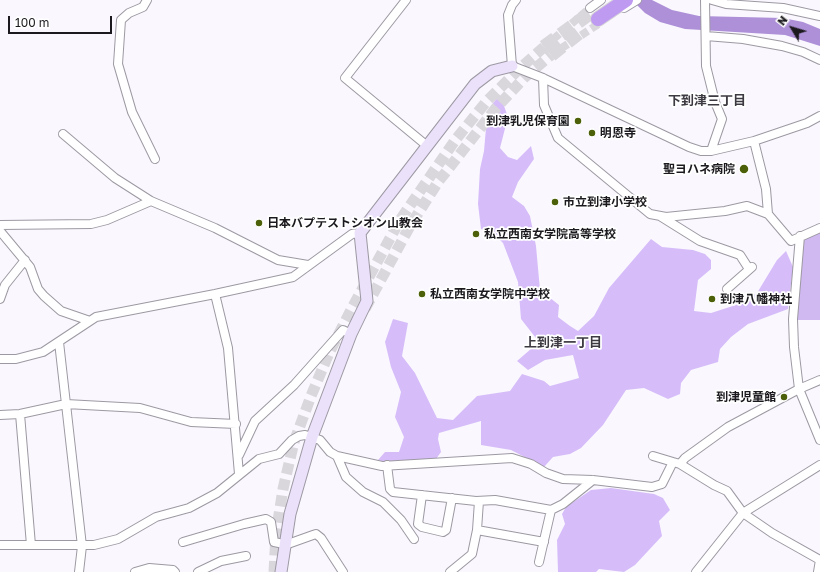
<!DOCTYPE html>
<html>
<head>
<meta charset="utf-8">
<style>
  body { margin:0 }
  #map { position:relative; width:820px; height:572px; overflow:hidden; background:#faf8fe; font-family:"Golos Text",sans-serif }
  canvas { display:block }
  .north { position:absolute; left:772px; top:8px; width:40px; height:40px; -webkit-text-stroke:3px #fff; paint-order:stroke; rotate:308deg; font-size:11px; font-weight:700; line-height:16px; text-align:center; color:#1b191d }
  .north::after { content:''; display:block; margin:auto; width:14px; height:18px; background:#1b191d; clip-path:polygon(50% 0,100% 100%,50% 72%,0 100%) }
  .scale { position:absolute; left:8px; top:16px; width:104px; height:18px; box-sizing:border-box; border:2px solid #1b191d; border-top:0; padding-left:5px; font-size:12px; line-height:14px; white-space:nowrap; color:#1b191d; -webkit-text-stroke:3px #fff; paint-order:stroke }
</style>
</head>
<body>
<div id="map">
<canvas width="820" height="572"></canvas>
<div class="north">N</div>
<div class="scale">100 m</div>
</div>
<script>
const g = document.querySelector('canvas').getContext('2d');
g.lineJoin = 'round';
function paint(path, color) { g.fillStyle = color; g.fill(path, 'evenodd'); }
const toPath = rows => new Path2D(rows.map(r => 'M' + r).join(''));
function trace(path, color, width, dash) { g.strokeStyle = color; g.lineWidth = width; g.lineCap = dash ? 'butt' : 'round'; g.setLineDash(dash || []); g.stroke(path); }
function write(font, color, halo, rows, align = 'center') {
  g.font = font + ' "Golos Text","Noto Sans JP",sans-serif'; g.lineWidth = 3.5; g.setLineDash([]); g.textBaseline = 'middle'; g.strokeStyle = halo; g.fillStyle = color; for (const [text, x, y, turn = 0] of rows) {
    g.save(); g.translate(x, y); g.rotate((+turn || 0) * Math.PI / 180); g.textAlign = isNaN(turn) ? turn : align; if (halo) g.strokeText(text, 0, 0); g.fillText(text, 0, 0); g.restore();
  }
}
const green = toPath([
  [820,232,820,320,796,320,804,239,806,237]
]);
const forest = toPath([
  [500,95,508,117,500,148,508,157,517,160,531,146,534,159,518,182,512,197,524,206,530,216,536,246,540,290,559,305,558,317,570,326,578,331,594,316,609,288,651,239,662,247,693,250,705,254,711,260,711,269,698,280,694,311,711,313,736,305,757,293,777,260,786,251,793,267,788,309,748,324,731,337,720,349,718,362,691,370,681,383,680,394,668,399,644,388,626,390,603,425,581,448,570,454,553,457,544,467,511,450,481,445,481,421,439,433,438,439,441,452,436,459,388,463,378,460,385,452,399,452,404,437,395,417,401,392,391,367,385,342,393,319,408,323,402,356,415,373,437,418,453,420,477,396,510,391,522,374,544,381,550,386,579,378,573,355,545,360,528,370,517,361,539,342,521,319,518,282,503,243,491,231,481,229,478,204,480,169,484,151,486,128,493,103],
  [611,488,654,494,663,498,670,510,659,521,662,536,635,565,624,572,599,569,596,572,558,572,557,540,565,524,562,514,566,507,591,490]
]);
const water = toPath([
  [632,0,652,0,672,10,699,16,783,18,803,22,820,29,820,46,785,35,685,29,660,22,645,13]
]);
const streetTunnel = toPath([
  [544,47,590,8],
  [551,55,600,23]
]);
const secondaryTunnel = toPath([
  [365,309,410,226,438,182,496,108,525,77,551,55],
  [274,572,276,534,283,489,294,442,311,396,329,353,352,308,400,220,456,139,487,101,517,71,544,47]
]);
const highwayTunnel = toPath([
  [544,47,593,11],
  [551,55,580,32]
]);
const street = toPath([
  [147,0,143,7,129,13,121,20,118,64,132,112,155,159],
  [406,0,345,78,426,145],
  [516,0,512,5,508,15,512,66,543,78,689,147,701,151,711,151,754,141,807,123,820,116],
  [705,0,706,66,715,102,722,119,711,151],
  [712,0,726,4,783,8,820,16],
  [590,8,601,0],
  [624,8,637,0],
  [706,36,743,39,782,46,803,52,820,60],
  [543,78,544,105,558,138,650,214,666,217,725,211,747,206,768,214,791,241,820,228],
  [63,134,115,178,151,201,215,228,278,260,308,265],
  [754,141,766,189,768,214],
  [660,216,700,241,740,255,749,269],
  [0,225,91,224,107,220,151,201],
  [0,231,30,267,38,289,44,296,61,311,90,321],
  [800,236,793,319,794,347,799,389,820,440],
  [727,289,752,267],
  [215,294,228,348,239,474],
  [0,299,5,285,25,260],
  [59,342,82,546,79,572],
  [0,359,16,359,43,352,96,317,215,294,293,277,352,234,360,233],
  [20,414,31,545],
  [0,415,20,414,66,404,140,408,191,422,236,424],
  [239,455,255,421,294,385,343,330,351,334],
  [337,456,346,477,363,492,383,502,401,520,414,539],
  [653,456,673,462],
  [680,464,685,458,728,427,799,389,820,380],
  [387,465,390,489,393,492,476,501,495,500,551,510,563,504,593,480],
  [422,495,418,524,422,527,443,532,446,530,452,498],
  [477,530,544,542],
  [183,542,244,524,266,519,271,522,274,542,279,543,285,545,313,535,316,534,321,538,343,572],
  [0,545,94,545,118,539,156,517,189,508,217,493,259,459,279,454,292,440,299,436,305,435,320,440,330,452,337,456,382,466,512,458,531,464,546,473,563,479,593,480,652,487,662,484,673,462,680,464,714,485,727,491,743,513,772,533,820,560],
  [539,562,551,510],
  [135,572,149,568,173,570,175,572],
  [198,572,221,561,246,556],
  [450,572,472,554,477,530,479,501],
  [696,572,743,513,820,465],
  [818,572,820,560]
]);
const secondary = toPath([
  [281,572,290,514,312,437,351,334,367,301,360,233,475,84,492,71,512,66]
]);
const highway = toPath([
  [598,19,626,0]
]);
const markers = [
  [578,121,4,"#4c6009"],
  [592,133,4,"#4c6009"],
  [744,169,5,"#4c6009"],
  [555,202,4,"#4c6009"],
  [259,223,4,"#4c6009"],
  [476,234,4,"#4c6009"],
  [422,294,4,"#4c6009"],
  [712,299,4,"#4c6009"],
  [784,397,4,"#4c6009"]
];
const poiNames = [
  ["到津乳児保育園",570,121,"right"],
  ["明恩寺",600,133],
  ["聖ヨハネ病院",735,169,"right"],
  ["市立到津小学校",563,202],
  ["日本バプテストシオン山教会",267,223],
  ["私立西南女学院高等学校",484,234],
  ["私立西南女学院中学校",430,294],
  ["到津八幡神社",720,299],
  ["到津児童館",776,397,"right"]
];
const neighbourhoodNames = [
  ["下到津三丁目",707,101],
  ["上到津一丁目",563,343]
];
paint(green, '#d0b9f0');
paint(forest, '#d6bdf9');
paint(water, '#ae90d8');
trace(streetTunnel, '#d9d7dc', 8, [8, 4]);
trace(secondaryTunnel, '#d9d7dc', 11, [11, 5.5]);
trace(highwayTunnel, '#d9d7dc', 14, [14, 7]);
trace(street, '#9d99a3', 10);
trace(secondary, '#9d99a3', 13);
trace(highway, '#d6d6d6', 16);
trace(street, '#fff', 8);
trace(secondary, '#ece1fb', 11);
trace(highway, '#bf9af1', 14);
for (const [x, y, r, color] of markers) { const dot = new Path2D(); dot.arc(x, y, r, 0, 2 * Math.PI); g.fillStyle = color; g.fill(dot); trace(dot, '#fff', 1.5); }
write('bold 12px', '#1b191d', '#fff', poiNames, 'left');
write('bold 13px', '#3d3a42', '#fff', neighbourhoodNames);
</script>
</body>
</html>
